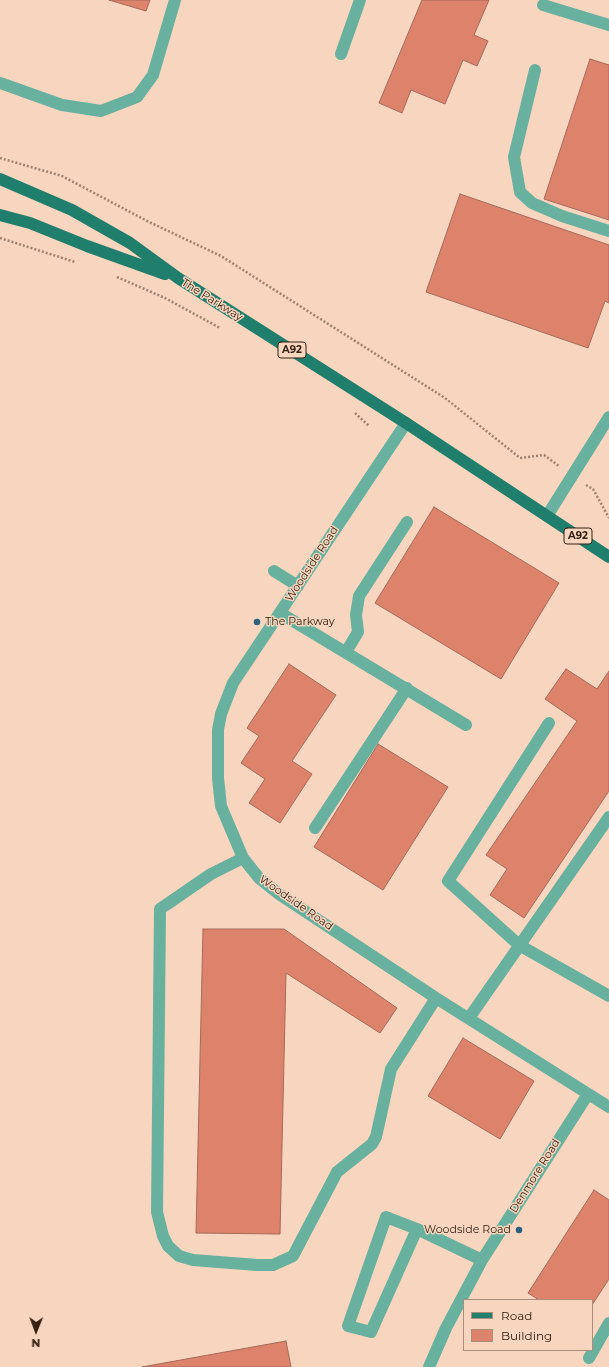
<!DOCTYPE html>
<html>
<head>
<meta charset="utf-8">
<style>
  body { margin:0 }
  #map { position:relative; width:609px; height:1367px; overflow:hidden; background:#f7d5bf; font-family:Montserrat,sans-serif }
  canvas { display:block }
  .legend { position:absolute; left:463px; top:1299px; width:130px; height:52px; box-sizing:border-box; background:#f7d5bf; border:1px solid #aa8d7a; margin:0; padding:5px 7px; list-style:none; font-size:12px; color:#362112 }
  .legend li { display:flex; align-items:center; gap:8px; height:20px }
  .legend b { width:20px; border:1px solid #aa8d7a }
  .north { position:absolute; left:16px; top:1311px; width:40px; height:40px; -webkit-text-stroke:3px #f7d5bf; paint-order:stroke; rotate:181deg; font-size:11px; font-weight:700; line-height:16px; text-align:center; color:#362112 }
  .north::after { content:''; display:block; margin:auto; width:14px; height:18px; background:#362112; clip-path:polygon(50% 0,100% 100%,50% 72%,0 100%) }
</style>
</head>
<body>
<div id="map">
<canvas width="609" height="1367"></canvas>
<ul class="legend">
<li><b style="height:5px;background:#207f6c"></b>Road</li>
<li><b style="height:11px;background:#de836b"></b>Building</li>
</ul>
<div class="north">N</div>
</div>
<script>
const g = document.querySelector('canvas').getContext('2d');
g.lineJoin = 'round';
function paint(path, color) { g.fillStyle = color; g.fill(path, 'evenodd'); }
const toPath = rows => new Path2D(rows.map(r => 'M' + r).join(''));
function trace(path, color, width, dash) { g.strokeStyle = color; g.lineWidth = width; g.lineCap = dash ? 'butt' : 'round'; g.setLineDash(dash || []); g.stroke(path); }
function write(font, color, halo, rows, align = 'center') {
  g.font = font + ' Montserrat,sans-serif'; g.lineWidth = 3; g.setLineDash([]); g.textBaseline = 'middle'; g.strokeStyle = halo; g.fillStyle = color; for (const [text, x, y, turn = 0] of rows) {
    g.save(); g.translate(x, y); g.rotate((+turn || 0) * Math.PI / 180); g.textAlign = isNaN(turn) ? turn : align; if (halo) g.strokeText(text, 0, 0); g.fillText(text, 0, 0); g.restore();
  }
}
const building = toPath([
  [109,0,150,0,146,11,109,0],
  [422,0,489,0,474,35,488,41,477,66,463,60,445,104,411,90,402,113,379,103,422,0],
  [590,59,609,65,609,220,544,199,590,59],
  [460,194,609,245,609,303,605,301,588,348,426,292,460,194],
  [434,507,559,583,501,679,375,603,434,507],
  [289,664,336,695,292,761,312,774,280,823,249,803,265,779,241,763,259,736,247,728,289,664],
  [566,669,597,689,609,671,609,791,524,918,490,895,507,869,486,855,577,721,545,699,566,669],
  [378,744,448,787,383,890,314,847,378,744],
  [203,929,284,929,397,1008,380,1033,286,973,280,1234,196,1233,203,929],
  [463,1038,534,1081,500,1139,428,1096,463,1038],
  [594,1190,609,1200,609,1279,592,1305,592,1300,539,1300,528,1293,594,1190],
  [286,1341,291,1367,142,1367,286,1341]
]);
const path = toPath([
  [0,158,62,176,149,222,221,256,445,398,520,458,544,455,559,466],
  [0,238,75,262],
  [117,277,165,298,220,328],
  [355,413,369,426],
  [586,485,593,489,609,518]
]);
const minor = toPath([
  [543,5,609,25],
  [341,54,360,0],
  [535,70,514,157,520,192,532,203,562,216,609,231],
  [0,83,62,105,101,111,137,97,153,75,175,0],
  [406,423,233,683,221,714,218,730,218,778,221,806,243,858,259,878,279,894,436,998,609,1107],
  [547,516,609,417],
  [274,571,298,586],
  [280,613,466,725],
  [346,652,358,632,356,615,359,596,407,522],
  [549,723,448,881,519,945,609,996],
  [315,828,407,688],
  [243,858,211,874,160,909,157,1212,163,1236,168,1246,179,1256,193,1260,257,1265,273,1265,293,1256,337,1172,372,1144,376,1137,391,1069,436,998],
  [469,1018,609,817],
  [417,1229,386,1217,348,1326,371,1332,417,1229,482,1260],
  [589,1358,609,1323],
  [429,1367,446,1328,482,1260,588,1094]
]);
const major = toPath([
  [0,179,72,210,130,243,178,278,406,423,609,557],
  [0,215,30,223,87,246,165,274]
]);
const markers = [
  [257,622,4,"#2d607d"],
  [519,1230,4,"#2d607d"]
];
const shields = [
  [292,350,28],
  [578,536,28]
];
const shieldNames = [
  ["A92",292,350],
  ["A92",578,536]
];
const streetNames = [
  ["The Parkway",212,300,32],
  ["Woodside Road",312,564,-57],
  ["Woodside Road",296,903,35],
  ["Denmore Road",535,1176,-58]
];
const poiNames = [
  ["The Parkway",265,622],
  ["Woodside Road",511,1230,"right"]
];
paint(building, '#de836b');
trace(building, '#a56a5a', 1);
trace(path, '#9e826f', 2.5, [2, 2]);
trace(minor, '#67b19e', 12);
trace(major, '#207f6c', 12);
for (const [x, y, r, color] of markers) { const dot = new Path2D(); dot.arc(x, y, r, 0, 2 * Math.PI); g.fillStyle = color; g.fill(dot); trace(dot, '#f7d5bf', 1.5); }
for (const [x, y, w] of shields) { const box = new Path2D(); box.roundRect(x - w / 2, y - 8, w, 16, 3); g.fillStyle = '#f7d5bf'; g.fill(box); trace(box, '#362112', 1); }
write('bold 10px', '#362112', null, shieldNames);
write('11px', '#362112', '#f7d5bf', streetNames);
write('11px', '#362112', '#f7d5bf', poiNames, 'left');
</script>
</body>
</html>
